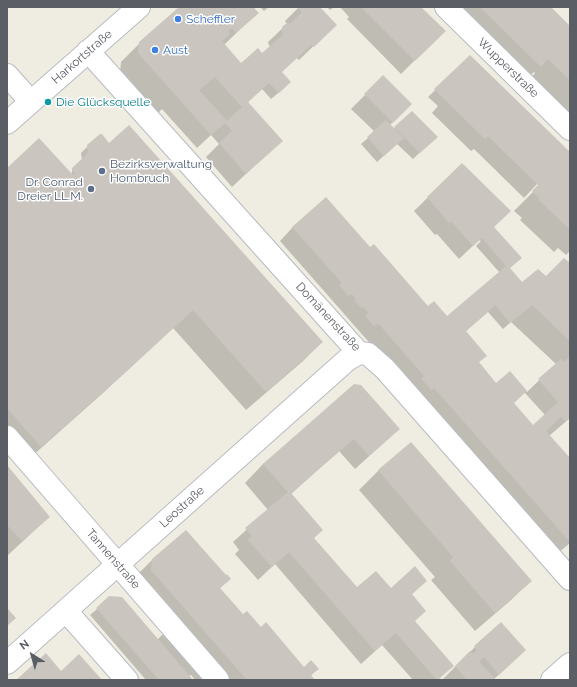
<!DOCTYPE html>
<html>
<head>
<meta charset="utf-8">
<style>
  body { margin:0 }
  #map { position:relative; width:577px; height:687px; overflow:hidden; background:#efece2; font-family:Raleway,sans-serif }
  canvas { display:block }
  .frame { position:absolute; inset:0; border:8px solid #5b5f65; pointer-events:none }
  .north { position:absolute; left:12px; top:635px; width:40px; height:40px; -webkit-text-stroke:3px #fff; paint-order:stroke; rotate:323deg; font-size:11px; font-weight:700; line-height:16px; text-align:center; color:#5b5f65 }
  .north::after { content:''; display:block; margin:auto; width:14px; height:18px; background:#5b5f65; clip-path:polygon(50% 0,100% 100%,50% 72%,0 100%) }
</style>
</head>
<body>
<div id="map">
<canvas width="577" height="687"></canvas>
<div class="frame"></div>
<div class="north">N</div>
</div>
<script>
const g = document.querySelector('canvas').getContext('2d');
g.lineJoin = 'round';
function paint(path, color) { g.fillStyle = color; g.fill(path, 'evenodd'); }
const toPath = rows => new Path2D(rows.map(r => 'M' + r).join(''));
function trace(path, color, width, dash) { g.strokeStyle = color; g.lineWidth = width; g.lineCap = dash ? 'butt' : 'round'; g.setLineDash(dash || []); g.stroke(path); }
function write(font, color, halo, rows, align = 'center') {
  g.font = font + ' Raleway,sans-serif'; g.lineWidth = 3; g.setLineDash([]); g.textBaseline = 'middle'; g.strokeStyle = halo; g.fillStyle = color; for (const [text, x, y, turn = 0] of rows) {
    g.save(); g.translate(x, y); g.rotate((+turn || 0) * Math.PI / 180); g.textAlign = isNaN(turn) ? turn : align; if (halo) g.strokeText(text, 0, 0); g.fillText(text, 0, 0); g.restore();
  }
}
const shadow = toPath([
  [180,7,256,7,254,9,257,13,224,45,241,64,262,55,270,48,268,42,287,24,285,21,299,7,319,7,322,38,299,60,297,58,281,72,283,89,271,99,262,89,247,103,281,141,232,187,206,157,219,144,211,135,197,148,162,109,157,114,120,72,121,62,140,43],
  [260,7,269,7,264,11],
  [327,7,334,7,330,10],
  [340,7,419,7,444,31,401,74,347,19,349,17],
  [453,7,549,7,570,28,570,119,530,79,535,73,534,72,526,79],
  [470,56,570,153,570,251,566,255,558,248,554,252,520,220,522,218,514,211,541,184,539,182,524,198,474,149,471,151,432,113,438,106,428,97],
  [383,77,410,104,390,125,394,129,412,112,436,137,413,159,397,144,377,162,361,144,375,132,351,109],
  [88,146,103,150,322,342,303,361,246,410,173,328,103,393,22,465,7,448,7,169,69,172,70,171,69,174,71,175,73,168,82,160,81,153],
  [462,164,485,234,521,258,509,268,515,287,546,277,570,265,570,418,549,436,570,459,570,543,550,560,411,390,280,241,293,227,370,248,428,307,447,317,500,273,476,246,481,241,479,240,459,259,437,234,435,235,414,211],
  [488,312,503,329,511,322,556,364,527,392,510,373,496,384,478,363,485,356,465,332],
  [524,392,545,415,533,426,513,403],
  [327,409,399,429,355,469,339,451,291,494,313,538,357,589,391,589,426,581,411,595,414,621,452,666,438,680,413,680,382,645,361,664,275,564,258,580,235,554,239,550,233,542,268,510,245,483,263,464],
  [411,443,530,581,511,600,475,631,431,580,435,577,359,490,378,471],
  [7,467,49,517,7,556],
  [152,560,225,577,230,579,219,589,243,616,260,628,303,668,318,669,310,676,314,680,195,680,191,675,189,676,192,680,146,680,90,615,97,609,157,640,173,624,138,574],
  [475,647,525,650,494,679,495,680,442,680]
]);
const building = toPath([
  [179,7,253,7,259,13,236,33,232,28,228,31,230,34,222,41,241,63,258,48,262,53,283,35,282,33,282,27,288,22,290,24,302,12,297,7,320,7,337,25,314,47,311,45,282,72,291,82,279,93,269,83,248,102,283,141,246,174,219,143,232,131,225,123,211,135,138,53,139,42],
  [215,77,242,107,227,121,199,90],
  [361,7,421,7,446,31,415,61],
  [480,7,551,7,570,26,570,80,548,59,541,67],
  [470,55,570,152,570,230,539,200,540,199,532,191,538,185,488,136,485,139,434,89],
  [383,75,412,104,393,123,364,94],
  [412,111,438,137,420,153,394,127],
  [386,120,404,138,384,156,367,137],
  [129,125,323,342,266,392,193,310,127,371,41,447,7,408,7,168,39,138,73,175,75,173,72,170,72,168,88,153,87,145,100,134,102,134,109,143],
  [462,163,511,211,494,227,522,258,510,268,522,282,538,269,546,276,564,258,570,263,570,341,532,305,510,323,495,305,466,331,487,356,479,362,496,383,510,371,527,391,514,403,533,425,558,402,538,379,561,359,564,362,570,357,570,417,565,421,561,417,546,431,570,458,570,542,434,388,432,390,421,379,424,376,378,323,374,326,372,324,365,315,369,313,363,307,361,308,354,300,356,299,352,294,348,296,339,285,342,283,292,227,326,197,370,247,374,244,428,306,434,301,447,316,506,266,482,238,473,246,451,221,449,223,427,197],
  [354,384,361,385,400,429,369,456,354,439,291,493,323,530,314,538,357,587,376,571,391,588,415,566,427,581,412,594,426,611,415,621,454,666,437,680,396,633,375,651,289,552,272,567,248,540,252,536,245,528,288,492,263,464],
  [411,442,532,581,495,613,450,561,453,557,378,470],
  [7,465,50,517,22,541,7,525],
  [186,530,226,575,227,574,231,579,220,588,243,614,247,611,261,627,266,622,304,667,311,660,319,669,311,675,315,680,247,680,151,570,152,559],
  [109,596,122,597,193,680,159,680,96,608],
  [7,608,16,618,7,626],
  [501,622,526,650,499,675,484,657,479,662,496,680,467,680,455,666,470,651,473,654,477,650,474,646],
  [46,653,61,671,79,654,102,680,16,680]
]);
const minor = toPath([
  [446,7,570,129],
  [88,51,359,353,368,354,385,369,570,579],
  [7,75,31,102],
  [7,123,139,7],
  [7,437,218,680],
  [66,611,127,680],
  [7,663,347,360,359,353],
  [552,680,570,664]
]);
const markers = [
  [178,19,4,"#3f7fe0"],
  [155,50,4,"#3f7fe0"],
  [48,102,4,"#0f9aa8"],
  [102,171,4,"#5c6f8a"],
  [91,189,4,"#5c6f8a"]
];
const shopNames = [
  ["Scheffler",186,19],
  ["Aust",163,50]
];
const streetNames = [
  ["Harkortstraße",82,57,-41],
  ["Wupperstraße",508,68,44],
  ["Domänenstraße",328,317,47],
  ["Leostraße",182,507,-42],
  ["Tannenstraße",113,559,49]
];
const cultureNames = [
  ["Die Glücksquelle",56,102]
];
const serviceNames = [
  ["Bezirksverwaltung",110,164],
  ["Hombruch",110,178],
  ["Dr. Conrad",83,182,"right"],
  ["Dreier LL.M.",83,196,"right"]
];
paint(shadow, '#0003');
paint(building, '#cac6bf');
trace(minor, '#b8bbc0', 24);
trace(minor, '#fff', 22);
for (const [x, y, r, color] of markers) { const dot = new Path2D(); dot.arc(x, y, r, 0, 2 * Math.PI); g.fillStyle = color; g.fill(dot); trace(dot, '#fff', 1.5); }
write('12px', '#366cbe', '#fff', shopNames, 'left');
write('12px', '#5b5f65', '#fff', streetNames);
write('12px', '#0d838f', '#fff', cultureNames, 'left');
write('12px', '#4e5e75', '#fff', serviceNames, 'left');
</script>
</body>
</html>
